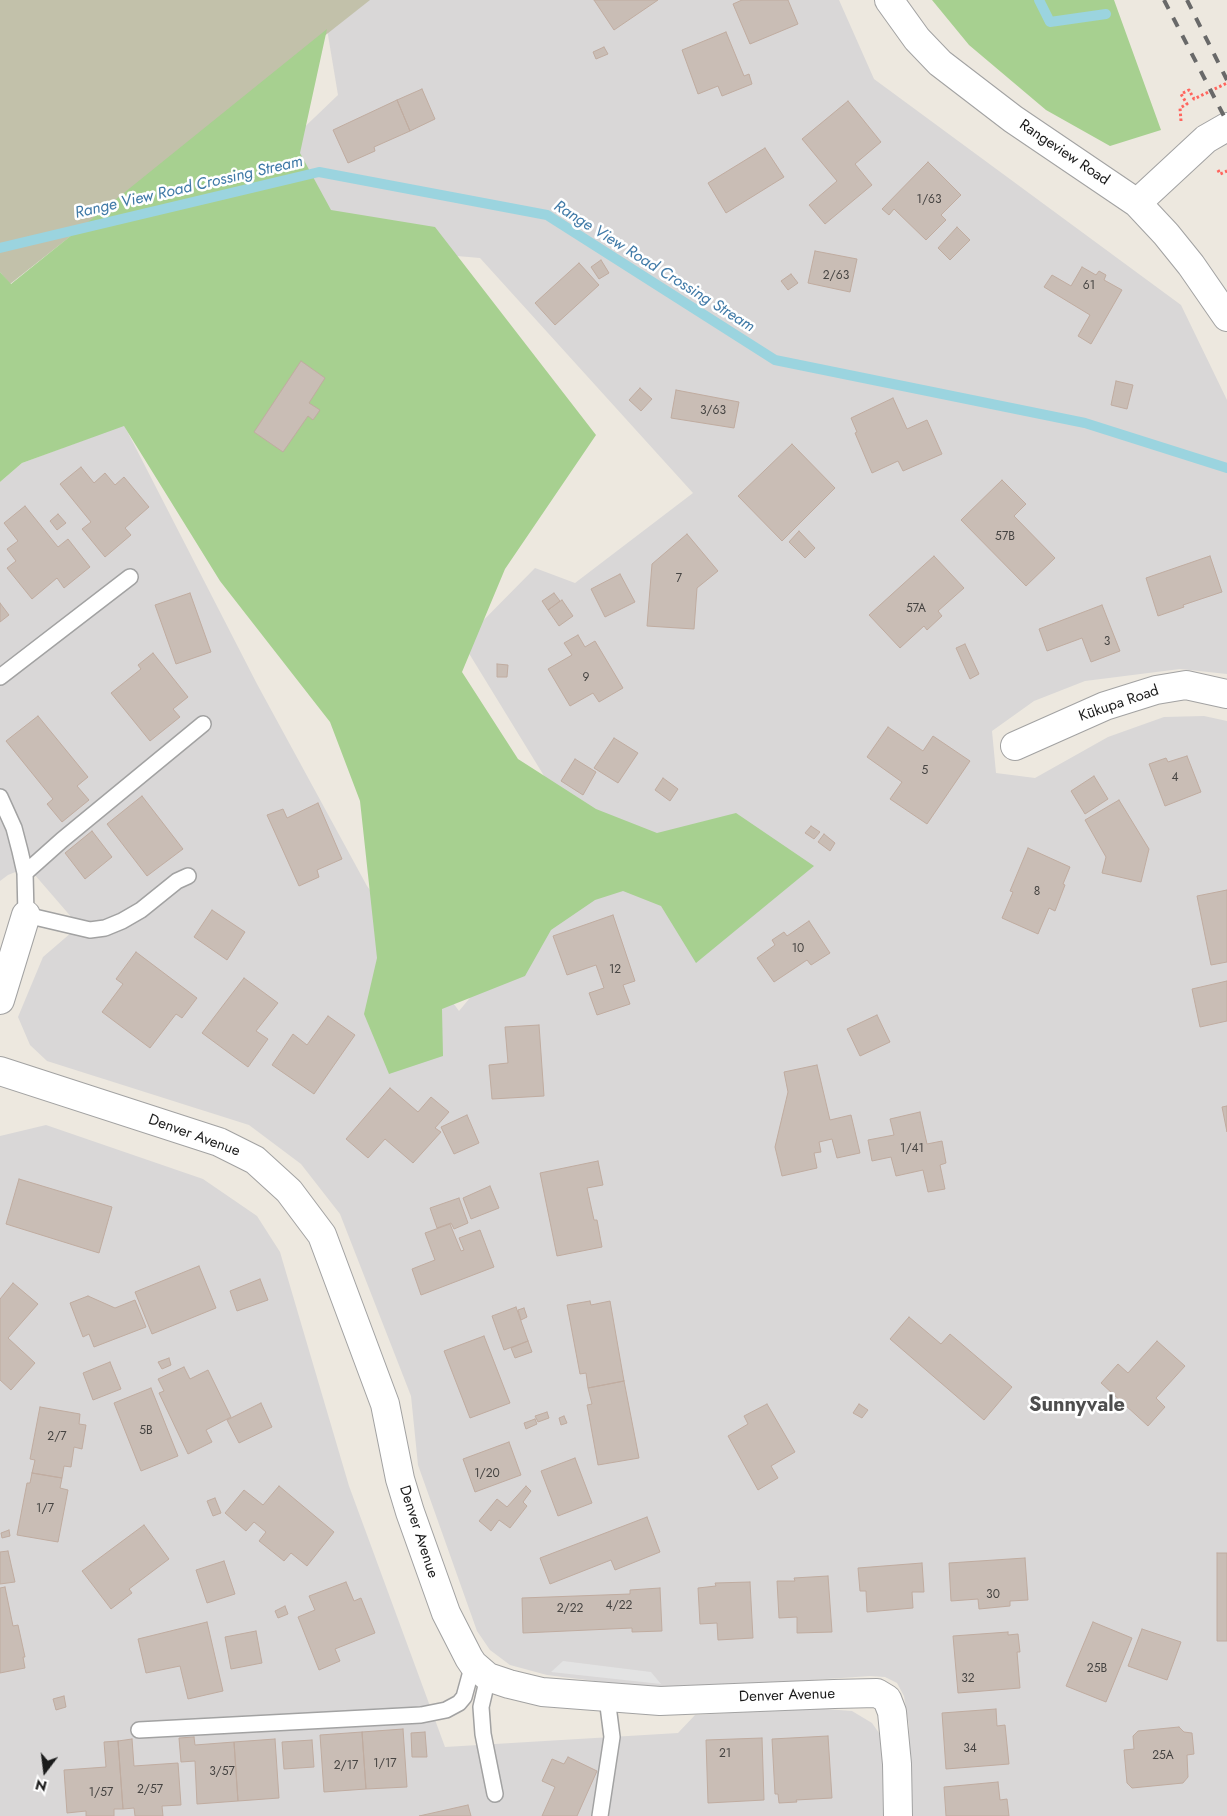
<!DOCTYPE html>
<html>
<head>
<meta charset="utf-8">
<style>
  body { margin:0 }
  #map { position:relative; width:1227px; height:1816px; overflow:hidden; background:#ede8df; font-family:Jost,sans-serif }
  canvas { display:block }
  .north { position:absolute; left:20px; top:1746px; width:50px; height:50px; -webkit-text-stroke:4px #fff; paint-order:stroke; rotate:195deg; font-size:14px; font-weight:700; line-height:20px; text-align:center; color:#1b1b1b }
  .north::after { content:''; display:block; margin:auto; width:18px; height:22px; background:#1b1b1b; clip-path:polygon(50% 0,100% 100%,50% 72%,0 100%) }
</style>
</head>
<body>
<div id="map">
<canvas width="1227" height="1816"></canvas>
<div class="north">N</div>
</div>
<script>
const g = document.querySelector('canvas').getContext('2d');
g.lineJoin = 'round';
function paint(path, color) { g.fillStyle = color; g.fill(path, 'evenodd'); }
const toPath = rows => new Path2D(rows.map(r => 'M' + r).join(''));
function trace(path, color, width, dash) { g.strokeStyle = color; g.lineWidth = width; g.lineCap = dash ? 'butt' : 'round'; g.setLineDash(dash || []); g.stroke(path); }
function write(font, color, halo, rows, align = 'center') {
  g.font = font + ' Jost,sans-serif'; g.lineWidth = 5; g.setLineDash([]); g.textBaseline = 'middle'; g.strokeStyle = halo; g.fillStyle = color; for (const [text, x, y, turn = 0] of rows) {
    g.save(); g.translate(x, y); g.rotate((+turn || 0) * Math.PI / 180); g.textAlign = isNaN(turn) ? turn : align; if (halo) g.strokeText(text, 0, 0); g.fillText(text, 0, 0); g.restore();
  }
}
const residential = toPath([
  [0,0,839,0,874,79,1181,305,1227,400,1227,674,1180,669,1085,681,1034,701,992,731,996,773,1035,778,1108,737,1164,717,1204,716,1227,721,1227,1816,911,1816,909,1726,904,1696,897,1683,885,1677,870,1676,725,1686,650,1688,547,1675,510,1665,490,1650,477,1631,418,1465,411,1396,340,1214,301,1164,249,1125,47,1061,30,1045,18,1017,43,957,79,926,28,867,8,875,0,881,0,482,22,463,124,425,257,684,367,886,459,1011,537,917,549,784,462,642,535,568,575,583,693,493,480,258,318,244,267,163,338,95,327,29,10,284,0,272],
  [46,1125,203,1179,257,1216,280,1252,349,1486,445,1747,678,1733,695,1715,812,1708,852,1711,872,1723,879,1733,882,1744,885,1816,0,1816,0,1136]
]);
const construction = toPath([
  [0,0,370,0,10,284,0,272]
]);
const forest = toPath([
  [932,0,1114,0,1161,130,1110,146,1046,110,969,45],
  [327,29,300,153,331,210,435,227,596,435,505,569,462,672,518,759,596,809,657,833,736,813,814,866,696,963,661,906,623,891,595,900,551,930,525,976,442,1009,443,1056,389,1074,364,1014,377,958,360,801,330,722,220,581,124,426,22,463,0,482,0,272,11,284]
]);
const parking = toPath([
  [563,1661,651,1672,661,1684,551,1672]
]);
const stream = toPath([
  [1039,0,1050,22,1106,14],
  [0,248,319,172,547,215,775,360,1085,423,1227,468]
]);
const building = toPath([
  [594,0,658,0,614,30,594,0],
  [742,0,788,0,798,24,750,44,733,4,742,0],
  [726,32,744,76,749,74,752,84,722,96,718,86,698,94,682,50,726,32],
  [604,47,608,54,596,59,593,52,604,47],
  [422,89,435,119,410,131,397,100,422,89],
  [397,100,410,131,374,147,375,151,348,163,333,130,397,100],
  [848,101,881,142,855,164,872,185,825,224,809,205,837,181,802,139,848,101],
  [765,148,784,177,726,213,708,183,765,148],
  [928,162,961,195,941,215,946,220,926,240,894,209,889,215,882,209,928,162],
  [957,227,970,240,950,260,938,248,957,227],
  [815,251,857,259,850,292,808,283,815,251],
  [601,260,609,273,599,279,591,267,601,260],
  [579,263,599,285,555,325,535,303,579,263],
  [1082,267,1096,275,1099,271,1106,275,1104,280,1122,290,1091,344,1078,336,1090,315,1044,287,1052,275,1071,286,1082,267],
  [791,274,798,283,788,290,781,281,791,274],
  [301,361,325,378,309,403,320,410,313,420,308,416,283,452,254,432,301,361],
  [1116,381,1133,385,1127,409,1111,405,1116,381],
  [640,388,652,399,641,411,629,400,640,388],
  [676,390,739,402,734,428,671,418,676,390],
  [893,398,907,429,927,420,942,454,903,471,898,461,872,473,855,433,857,432,851,418,893,398],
  [792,444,835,488,782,541,738,496,792,444],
  [81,467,94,483,105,473,115,485,124,477,149,507,125,528,131,535,105,557,82,529,91,522,60,484,81,467],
  [1002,480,1026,504,1014,516,1055,558,1026,586,961,520,1002,480],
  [25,506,58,547,68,539,90,567,64,588,57,578,32,599,7,568,16,561,7,549,18,541,4,523,25,506],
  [58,514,66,523,57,530,50,521,58,514],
  [799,531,815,548,805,558,789,542,799,531],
  [687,534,718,571,697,588,694,629,647,626,652,564,687,534],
  [934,556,964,588,938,611,942,616,927,630,924,626,900,648,869,615,934,556],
  [1210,556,1222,592,1183,605,1184,607,1158,616,1146,578,1210,556],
  [620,574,635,602,605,617,591,589,620,574],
  [190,593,211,652,176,664,155,605,190,593],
  [554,593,560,601,548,610,542,601,554,593],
  [562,600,573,616,559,626,548,610,562,600],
  [0,603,9,615,0,622,0,603],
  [1102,605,1120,651,1091,662,1082,638,1047,651,1039,629,1102,605],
  [578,635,585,647,595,641,623,688,599,702,593,693,570,706,548,669,572,655,564,643,578,635],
  [965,644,979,674,970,679,956,648,965,644],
  [153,653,188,697,173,709,180,717,150,741,111,693,141,669,138,665,153,653],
  [497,664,508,665,507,677,497,677,497,664],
  [38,716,88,777,77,786,89,800,62,822,47,804,53,799,6,741,38,716],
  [888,727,923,751,933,736,970,761,927,824,890,799,902,782,867,757,888,727],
  [614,738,638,753,618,783,594,768,614,738],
  [1187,756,1201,792,1165,806,1149,764,1166,758,1168,762,1187,756],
  [575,759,596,772,583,795,561,781,575,759],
  [1094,776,1108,799,1085,814,1071,791,1094,776],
  [663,778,678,789,670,801,655,790,663,778],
  [142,796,183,849,147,876,107,824,142,796],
  [1119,800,1149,849,1141,882,1102,873,1106,857,1085,820,1119,800],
  [318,803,342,859,317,870,319,877,299,886,267,815,283,809,287,818,318,803],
  [811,826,820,832,814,839,805,833,811,826],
  [92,831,112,857,85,879,65,853,92,831],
  [824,834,835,843,830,851,818,842,824,834],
  [1028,848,1070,867,1063,884,1065,885,1055,911,1049,908,1038,934,1002,918,1013,892,1010,891,1028,848],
  [1227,890,1227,962,1211,965,1197,896,1227,890],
  [212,910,245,932,227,960,194,937,212,910],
  [613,915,635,981,623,985,630,1004,597,1015,589,993,604,988,596,965,567,975,553,936,613,915],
  [809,921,830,953,811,965,807,960,774,982,757,958,775,945,772,940,784,932,787,936,809,921],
  [136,952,197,998,182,1018,176,1014,150,1048,102,1012,123,984,116,979,136,952],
  [244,978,278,1003,256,1031,268,1039,248,1067,202,1033,244,978],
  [1227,981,1227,1021,1200,1027,1192,989,1227,981],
  [877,1015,890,1042,860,1056,847,1029,877,1015],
  [328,1016,355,1035,314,1094,272,1065,293,1034,307,1045,328,1016],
  [539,1025,544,1096,492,1099,489,1065,508,1063,505,1027,539,1025],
  [817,1065,830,1120,851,1115,860,1153,837,1158,832,1139,819,1142,821,1152,814,1153,817,1168,782,1176,775,1147,788,1092,784,1072,817,1065],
  [390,1088,418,1112,431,1097,449,1112,435,1128,441,1132,413,1163,385,1139,368,1158,346,1139,390,1088],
  [1227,1106,1227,1132,1222,1107,1227,1106],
  [920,1112,927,1144,942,1141,946,1163,940,1165,945,1189,928,1192,923,1170,896,1176,891,1157,872,1161,868,1140,894,1135,890,1119,920,1112],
  [467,1115,479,1143,454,1154,441,1127,467,1115],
  [598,1161,603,1185,587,1188,594,1220,597,1220,602,1247,557,1256,540,1173,598,1161],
  [19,1179,112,1207,99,1253,6,1224,19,1179],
  [490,1186,499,1208,471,1219,463,1198,490,1186],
  [459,1198,468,1223,454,1229,451,1223,437,1228,430,1208,459,1198],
  [450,1224,461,1251,464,1250,459,1238,480,1230,494,1267,421,1295,412,1269,435,1260,425,1233,450,1224],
  [199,1266,216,1308,152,1334,135,1292,199,1266],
  [260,1279,268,1300,237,1311,230,1291,260,1279],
  [13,1283,38,1304,8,1338,35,1363,11,1390,0,1380,0,1299,13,1283],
  [88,1296,115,1308,135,1300,146,1327,94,1347,89,1334,83,1337,70,1303,88,1296],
  [590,1301,591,1305,610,1301,624,1381,588,1388,586,1373,580,1374,567,1305,590,1301],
  [516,1307,528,1341,504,1350,492,1316,516,1307],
  [524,1308,527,1317,521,1320,518,1310,524,1308],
  [909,1317,941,1344,950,1334,1012,1387,984,1420,890,1339,909,1317],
  [484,1336,510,1403,470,1418,444,1351,484,1336],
  [528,1341,532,1352,515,1358,511,1348,528,1341],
  [1157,1341,1185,1366,1156,1398,1165,1407,1148,1426,1101,1383,1118,1364,1128,1373,1157,1341],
  [169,1358,171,1365,162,1369,158,1362,169,1358],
  [110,1362,121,1389,93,1400,83,1373,110,1362],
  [184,1367,190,1379,208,1370,231,1417,206,1430,212,1442,188,1454,159,1393,164,1391,158,1379,184,1367],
  [624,1381,639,1458,598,1465,587,1405,592,1404,588,1388,624,1381],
  [151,1388,178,1456,141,1471,114,1403,151,1388],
  [261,1403,272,1427,239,1443,227,1420,261,1403],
  [767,1404,795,1452,771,1466,778,1478,758,1490,728,1436,748,1424,744,1416,767,1404],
  [859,1404,868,1410,862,1418,853,1413,859,1404],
  [40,1407,80,1414,79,1424,86,1425,82,1449,74,1447,71,1467,64,1466,62,1478,32,1473,35,1460,30,1459,40,1407],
  [547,1412,549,1418,538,1422,535,1416,547,1412],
  [564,1416,567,1423,561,1425,559,1418,564,1416],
  [535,1419,537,1424,526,1429,524,1423,535,1419],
  [509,1442,521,1475,475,1492,463,1459,509,1442],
  [575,1458,592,1503,558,1516,541,1471,575,1458],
  [32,1473,62,1478,60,1488,68,1490,58,1542,17,1535,27,1483,30,1483,32,1473],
  [279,1486,334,1532,307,1566,291,1553,284,1561,259,1541,266,1532,254,1522,246,1531,225,1513,244,1490,263,1505,279,1486],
  [526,1486,531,1491,523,1502,527,1506,510,1528,499,1520,491,1531,479,1521,497,1499,507,1507,526,1486],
  [215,1498,221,1513,213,1516,207,1501,215,1498],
  [647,1517,660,1552,615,1570,611,1560,550,1584,540,1558,647,1517],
  [144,1525,169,1559,129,1589,132,1593,111,1609,82,1571,144,1525],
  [9,1530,10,1536,2,1538,1,1533,9,1530],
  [8,1551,15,1582,0,1584,0,1552,8,1551],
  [1217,1553,1227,1553,1227,1641,1217,1641,1217,1553],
  [1025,1558,1028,1600,1010,1601,1010,1606,979,1609,978,1599,951,1601,949,1563,1025,1558],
  [224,1561,235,1594,207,1603,196,1570,224,1561],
  [922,1563,924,1592,912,1592,913,1608,867,1612,866,1591,860,1591,858,1568,922,1563],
  [828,1576,832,1632,797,1633,797,1617,779,1618,777,1581,795,1581,794,1578,828,1576],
  [346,1582,354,1601,361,1598,375,1633,335,1649,340,1661,319,1670,298,1617,315,1610,309,1596,346,1582],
  [750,1582,753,1638,718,1640,717,1623,700,1624,698,1588,716,1586,715,1583,750,1582],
  [5,1587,13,1626,18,1625,25,1657,23,1657,25,1668,0,1673,0,1588,5,1587],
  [660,1588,662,1631,632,1632,632,1628,523,1633,522,1598,630,1594,630,1590,660,1588],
  [285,1606,288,1614,278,1618,275,1611,285,1606],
  [207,1622,223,1691,188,1699,180,1666,146,1673,138,1639,207,1622],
  [1093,1622,1132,1638,1106,1702,1066,1686,1093,1622],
  [1142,1629,1181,1642,1167,1680,1128,1666,1142,1629],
  [256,1631,262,1663,231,1669,225,1637,256,1631],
  [1008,1632,1008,1635,1018,1634,1020,1652,1017,1652,1020,1688,958,1693,953,1636,1008,1632],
  [64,1696,66,1707,56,1710,53,1699,64,1696],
  [996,1709,997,1726,1005,1725,1009,1764,946,1769,942,1713,996,1709],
  [1179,1727,1184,1732,1192,1733,1194,1754,1187,1755,1188,1777,1183,1783,1132,1788,1127,1783,1124,1750,1134,1749,1133,1736,1138,1731,1179,1727],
  [403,1729,407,1787,366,1789,362,1732,403,1729],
  [362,1732,366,1789,324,1792,320,1735,362,1732],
  [425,1732,427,1757,412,1757,411,1733,425,1732],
  [828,1736,832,1798,796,1800,797,1802,779,1803,778,1794,775,1794,772,1739,828,1736],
  [194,1737,195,1745,234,1742,238,1801,197,1804,195,1761,181,1762,179,1738,194,1737],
  [762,1738,764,1800,708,1803,706,1740,762,1738],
  [132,1739,134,1766,178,1763,181,1805,162,1806,163,1816,135,1816,134,1808,123,1809,118,1741,132,1739],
  [275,1739,279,1798,238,1801,234,1742,275,1739],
  [312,1740,314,1767,284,1769,282,1742,312,1740],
  [118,1741,123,1809,114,1809,114,1816,86,1816,86,1811,67,1813,64,1770,106,1767,104,1742,118,1741],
  [568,1757,597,1771,577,1816,542,1816,555,1787,542,1781,552,1759,564,1764,568,1757],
  [998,1782,1000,1800,1007,1799,1009,1816,946,1816,944,1787,998,1782],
  [468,1805,471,1816,419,1816,468,1805]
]);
const path = toPath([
  [1181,121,1180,108,1187,104,1181,94,1189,90,1194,99,1227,83],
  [1218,170,1220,174,1227,171]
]);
const lane = toPath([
  [0,677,130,577],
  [0,797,14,828,20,851,25,873,26,915,90,930,105,928,122,921,141,910,177,881,188,876],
  [25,873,62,840,203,724],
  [488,1677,481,1707,483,1734,495,1794],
  [139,1730,421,1715,446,1710,459,1703,464,1697,473,1664],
  [600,1816,612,1737,607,1698]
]);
const street = toPath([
  [889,0,917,39,940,63,1013,119,1137,203,1166,234,1191,265,1227,317],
  [1137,203,1206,139,1227,127],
  [1015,746,1105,706,1156,690,1186,685,1227,694],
  [0,1000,26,915],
  [0,1071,219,1142,255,1160,289,1191,322,1235,385,1404,400,1479,410,1512,446,1613,469,1658,473,1664,488,1677,509,1684,542,1692,660,1701,834,1694,877,1693,887,1699,892,1712,897,1764,898,1816]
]);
const rail = toPath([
  [1164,0,1227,122],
  [1187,0,1227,80]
]);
const numberNames = [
  ["1/63",929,200],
  ["2/63",836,276],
  ["61",1089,286],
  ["3/63",713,411],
  ["57B",1005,537],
  ["7",679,579],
  ["57A",916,609],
  ["3",1107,642],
  ["9",586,678],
  ["5",925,771],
  ["4",1175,778],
  ["8",1037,892],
  ["10",798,949],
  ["12",615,970],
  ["1/41",912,1149],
  ["5B",146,1431],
  ["2/7",57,1437],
  ["1/20",487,1474],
  ["1/7",45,1509],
  ["30",993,1595],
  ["4/22",619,1606],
  ["2/22",570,1609],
  ["25B",1097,1669],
  ["32",968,1679],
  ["34",970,1749],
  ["21",725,1754],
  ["25A",1163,1756],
  ["1/17",385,1764],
  ["2/17",346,1766],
  ["3/57",222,1772],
  ["2/57",150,1790],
  ["1/57",101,1793]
];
const streetNames = [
  ["Rangeview Road",1064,153,34],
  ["Kūkupa Road",1119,704,-19],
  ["Denver Avenue",194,1136,20],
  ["Denver Avenue",418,1532,72],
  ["Denver Avenue",787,1696,-2]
];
const waterNames = [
  ["Range View Road Crossing Stream",189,188,-13],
  ["Range View Road Crossing Stream",654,267,32]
];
const districtNames = [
  ["Sunnyvale",1077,1406]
];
paint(residential, '#d9d7d7');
paint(construction, '#c2c1aa');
paint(forest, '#a7d090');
paint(parking, '#e3e3e3');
trace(stream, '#9bd4df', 10);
paint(building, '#c9bdb5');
trace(building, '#c0aca0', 1);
trace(lane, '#a2a2a2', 18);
trace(street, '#a2a2a2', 30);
trace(path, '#ff655e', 3, [2.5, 2.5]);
trace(lane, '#fff', 15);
trace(street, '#fff', 28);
trace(rail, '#696969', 4, [10, 10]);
write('12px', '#464442', null, numberNames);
write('15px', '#1b1b1b', '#fff', streetNames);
write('italic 16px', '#407aa7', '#fff', waterNames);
write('bold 20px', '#4e4e4e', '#fff', districtNames);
</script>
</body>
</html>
